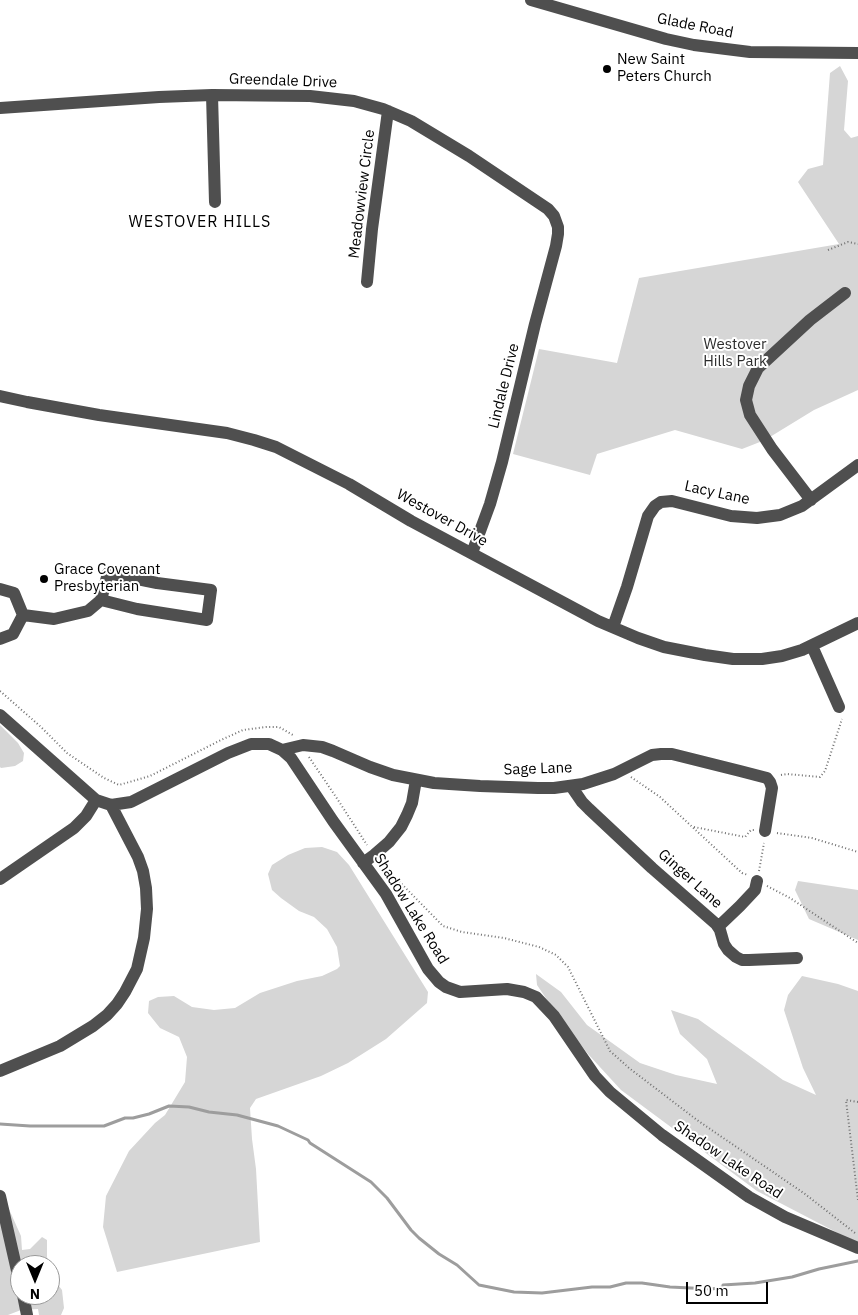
<!DOCTYPE html>
<html>
<head>
<meta charset="utf-8">
<style>
  body { margin:0 }
  #map { position:relative; width:858px; height:1315px; overflow:hidden; background:#fff; font-family:"IBM Plex Sans",sans-serif }
  canvas { display:block }
  .north { position:absolute; left:10px; top:1255px; width:50px; height:50px; box-sizing:border-box; background:#fff; border:1px solid #999; border-radius:50%; rotate:180deg; font-size:14px; font-weight:700; line-height:20px; text-align:center; color:#000 }
  .north::after { content:''; display:block; margin:auto; width:18px; height:22px; background:#000; clip-path:polygon(50% 0,100% 100%,50% 72%,0 100%) }
  .scale { position:absolute; left:686px; top:1282px; width:82px; height:22px; box-sizing:border-box; border:2px solid #000; border-top:0; padding-left:6px; font-size:15px; line-height:18px; white-space:nowrap; color:#000; -webkit-text-stroke:4px #fff; paint-order:stroke }
</style>
</head>
<body>
<div id="map">
<canvas width="858" height="1315"></canvas>
<div class="north">N</div>
<div class="scale">50 m</div>
</div>
<script>
const g = document.querySelector('canvas').getContext('2d');
g.lineJoin = 'round';
function paint(path, color) { g.fillStyle = color; g.fill(path, 'evenodd'); }
const toPath = rows => new Path2D(rows.map(r => 'M' + r).join(''));
function trace(path, color, width, dash) { g.strokeStyle = color; g.lineWidth = width; g.lineCap = dash ? 'butt' : 'round'; g.setLineDash(dash || []); g.stroke(path); }
function write(font, color, halo, rows, align = 'center') {
  g.font = font + ' "IBM Plex Sans",sans-serif'; g.lineWidth = 4; g.setLineDash([]); g.textBaseline = 'middle'; g.strokeStyle = halo; g.fillStyle = color; for (const [text, x, y, turn = 0] of rows) {
    g.save(); g.translate(x, y); g.rotate((+turn || 0) * Math.PI / 180); g.textAlign = isNaN(turn) ? turn : align; if (halo) g.strokeText(text, 0, 0); g.fillText(text, 0, 0); g.restore();
  }
}
const green = toPath([
  [840,66,848,81,844,130,851,138,858,136,858,390,814,410,765,440,742,449,675,430,597,454,590,475,513,454,539,349,617,363,639,278,839,244,798,182,808,169,823,165,830,73],
  [0,725,18,743,24,753,23,761,15,766,1,768,0,767],
  [322,847,337,852,349,865,428,992,427,1003,386,1039,348,1063,321,1076,256,1099,250,1108,252,1139,256,1169,260,1242,117,1272,103,1227,106,1196,129,1151,155,1123,165,1115,185,1082,187,1057,179,1037,160,1028,148,1013,149,1001,158,997,174,996,192,1007,214,1010,235,1008,260,993,297,981,322,976,337,969,340,966,337,947,327,929,314,917,299,911,281,898,272,890,268,874,272,865,288,855,305,848],
  [798,881,858,890,858,940,809,919,795,890],
  [536,974,561,992,587,1025,640,1063,676,1075,717,1084,707,1059,680,1034,671,1010,698,1019,783,1080,816,1095,803,1068,784,1010,788,995,802,976,838,984,858,991,858,1246,834,1231,757,1191,621,1090,588,1054,554,1010,537,985],
  [0,1189,21,1236,22,1250,30,1249,42,1237,47,1240,47,1257,49,1265,20,1265,20,1295,50,1295,50,1270,52,1277,62,1290,64,1308,61,1315,39,1315,38,1309,21,1310,8,1315,0,1315]
]);
const stream = toPath([
  [0,1124,30,1126,104,1126,125,1118,133,1118,149,1114,169,1106,189,1107,209,1112,237,1115,278,1126,308,1140,310,1143,371,1182,387,1198,411,1230,419,1238,439,1254,457,1265,479,1285,514,1292,542,1293,592,1287,610,1287,626,1283,642,1283,670,1287,712,1289,723,1287,723,1285,755,1283,792,1277,819,1269,858,1261]
]);
const path = toPath([
  [828,250,848,242,858,244],
  [0,691,41,727,67,753,104,778,119,785,150,776,221,740,243,730,266,727,279,727,293,735],
  [309,757,338,800,367,845],
  [781,775,787,774,820,777,825,771,842,719],
  [631,777,660,797,742,873,748,875],
  [694,827,745,837,751,830,755,830],
  [777,833,812,838,858,852],
  [382,864,443,926,462,932,504,938,539,947,556,955,568,967,610,1051,629,1068,697,1120,805,1194,855,1233],
  [759,871,764,843],
  [767,886,790,898,858,943],
  [858,1102,846,1100,858,1200]
]);
const minor = toPath([
  [531,0,666,39,694,45,750,52,858,53],
  [212,95,215,202],
  [0,108,159,97,212,95,310,96,354,101,383,109,411,121,469,156,548,209,554,216,558,227,558,234,556,246,535,324,502,462,490,504,472,553],
  [367,282,372,229,388,111],
  [0,396,27,402,99,415,227,433,254,440,276,447,349,484,411,521,598,621,638,638,664,647,705,655,733,659,762,659,782,656,802,650,858,623],
  [811,500,772,449,750,415,746,400,749,386,758,368,810,320,845,293],
  [0,589,14,593,23,615,13,634,0,639],
  [23,615,54,619,88,611,101,600,137,609,207,620,211,590,157,583,108,573,101,600],
  [613,627,627,587,648,516,655,506,661,502,672,501,731,516,757,518,780,515,802,506,858,465],
  [812,646,839,707],
  [0,715,96,800,111,805,131,802,228,753,251,744,269,744,282,750,291,758,333,821,386,894,428,969,439,982,446,987,460,992,507,989,524,992,536,997,554,1016,595,1076,610,1092,662,1135,749,1197,785,1217,858,1248],
  [282,750,303,745,322,747,333,751,370,767,393,775,434,783,480,786,538,788,554,788,583,784,614,774,652,755,661,754,672,754,740,771,767,778,770,782,772,788,765,831],
  [571,786,582,802,589,809,652,868,716,924,720,930,724,944,728,950,736,957,742,960,749,960,797,958],
  [363,863,374,855,389,842,401,827,407,815,412,803,416,780],
  [0,879,74,828,86,816,96,800],
  [718,927,740,906,755,890,757,881],
  [0,1071,60,1046,93,1026,107,1015,117,1004,125,992,137,969,144,938,147,909,146,888,143,871,138,857,111,805],
  [0,1196,20,1284],
  [23,1295,27,1315]
]);
const markers = [
  [607,69,5,"#000"],
  [44,579,5,"#000"]
];
const streetNames = [
  ["Glade Road",695,26,11],
  ["Greendale Drive",283,81,2],
  ["Meadowview Circle",362,194,-83],
  ["Lindale Drive",504,386,-76],
  ["Lacy Lane",717,493,12],
  ["Westover Drive",442,518,29],
  ["Sage Lane",538,769,-2],
  ["Ginger Lane",690,879,42],
  ["Shadow Lake Road",411,909,58],
  ["Shadow Lake Road",728,1160,34]
];
const poiNames = [
  ["New Saint",617,60],
  ["Peters Church",617,77],
  ["Grace Covenant",54,570],
  ["Presbyterian",54,587]
];
const parkNames = [
  ["Westover",735,345],
  ["Hills Park",735,362]
];
const neighbourhoodNames = [
  ["WESTOVER HILLS",200,222]
];
paint(green, '#d6d6d6');
trace(stream, '#9d9d9d', 3);
trace(path, '#717171', 2, [1, 2.5]);
trace(minor, '#4f4f4f', 12);
for (const [x, y, r, color] of markers) { const dot = new Path2D(); dot.arc(x, y, r, 0, 2 * Math.PI); g.fillStyle = color; g.fill(dot); trace(dot, '#fff', 2); }
write('15px', '#000', '#fff', streetNames);
write('15px', '#000', '#fff', poiNames, 'left');
write('15px', '#2d2d2d', '#fff', parkNames);
g.letterSpacing = '1px';
write('16px', '#000', '#fff', neighbourhoodNames);
g.letterSpacing = '0px';
</script>
</body>
</html>
